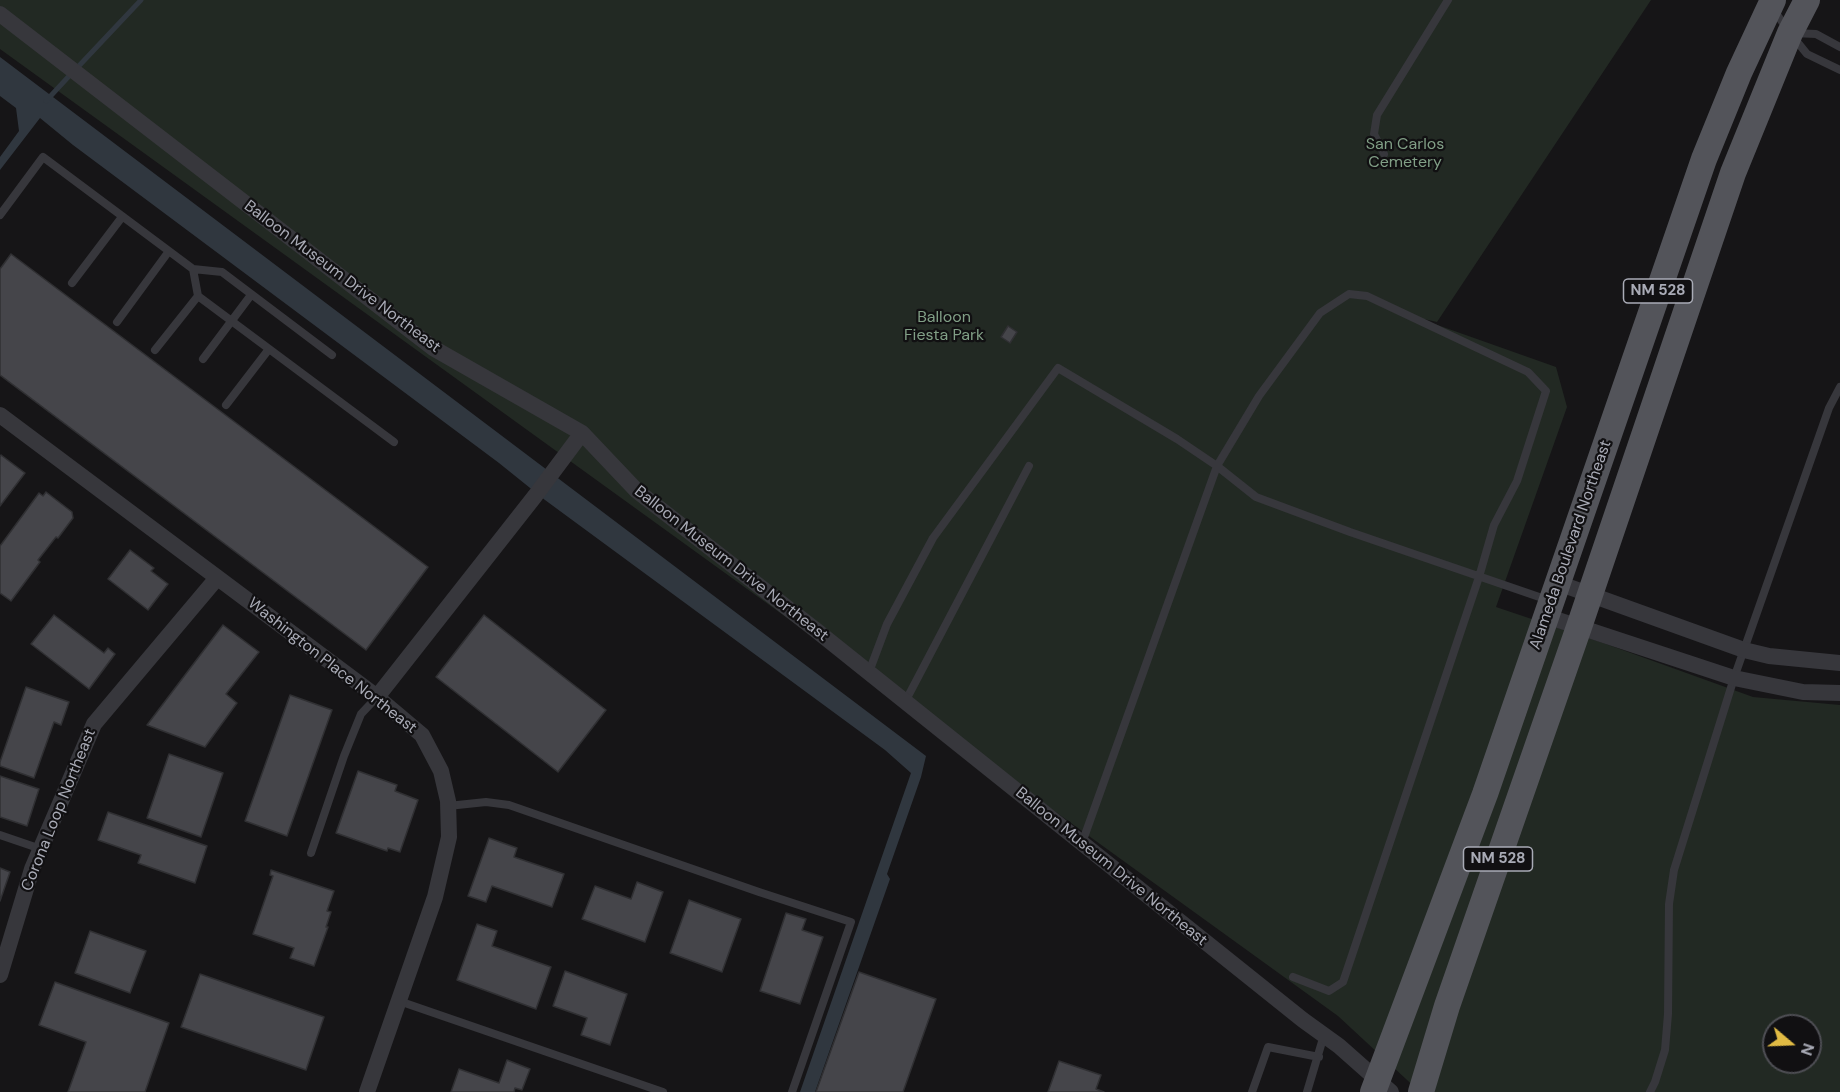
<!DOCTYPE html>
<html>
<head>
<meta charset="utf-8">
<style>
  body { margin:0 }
  #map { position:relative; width:1840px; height:1092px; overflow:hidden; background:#161517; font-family:"DM Sans",sans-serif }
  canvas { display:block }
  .north { position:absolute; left:1762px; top:1014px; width:60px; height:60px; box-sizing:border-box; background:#111012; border:2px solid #4e4e54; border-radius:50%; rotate:109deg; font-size:16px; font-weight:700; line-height:24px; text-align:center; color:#a9abb6 }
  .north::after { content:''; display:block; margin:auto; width:21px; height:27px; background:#e1bb44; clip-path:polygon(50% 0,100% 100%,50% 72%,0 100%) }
</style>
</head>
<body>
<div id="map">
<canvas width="1840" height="1092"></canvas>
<div class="north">N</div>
</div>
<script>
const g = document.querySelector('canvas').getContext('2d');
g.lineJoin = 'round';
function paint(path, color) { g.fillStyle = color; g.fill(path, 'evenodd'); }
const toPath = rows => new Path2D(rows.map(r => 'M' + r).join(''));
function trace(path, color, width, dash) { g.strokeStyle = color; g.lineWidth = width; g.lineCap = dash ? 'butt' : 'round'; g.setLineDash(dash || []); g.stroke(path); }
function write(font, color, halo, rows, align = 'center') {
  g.font = font + ' "DM Sans",sans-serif'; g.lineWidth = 4.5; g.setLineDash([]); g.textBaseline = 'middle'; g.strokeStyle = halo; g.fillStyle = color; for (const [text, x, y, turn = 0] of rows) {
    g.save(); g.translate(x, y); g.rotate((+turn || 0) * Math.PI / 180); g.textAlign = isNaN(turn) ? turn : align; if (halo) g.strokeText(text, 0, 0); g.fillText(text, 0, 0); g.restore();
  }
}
const green = toPath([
  [0,0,1651,0,1437,322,1424,319,1429,322,1556,367,1567,407,1496,607,1606,644,1753,697,1840,705,1840,1092,1420,1092,1338,1016,0,49],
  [1774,1026,1810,1026,1810,1062,1774,1062]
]);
const water = toPath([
  [0,57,926,756,921,777,887,874,890,879,815,1092,800,1092,911,773,885,750,545,500,499,463,73,145,40,118,0,170,0,157,19,131,16,108,0,96]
]);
const stream = toPath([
  [76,69,141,0],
  [46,101,70,75]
]);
const building = toPath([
  [11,254,428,567,366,650,0,375,0,269,11,254],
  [1008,326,1017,332,1010,343,1001,337,1008,326],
  [1,455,25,473,0,506,0,457,1,455],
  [46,492,72,512,73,518,58,538,56,537,38,560,40,562,11,601,0,593,0,546,39,493,43,496,46,492],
  [130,550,154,568,151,571,168,584,148,610,108,579,130,550],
  [54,615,104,653,108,648,115,654,89,689,31,644,54,615],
  [484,615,606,710,558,772,436,677,484,615],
  [223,625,259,652,226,694,237,703,205,747,147,725,223,625],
  [26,687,69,702,61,725,54,722,34,778,0,766,0,762,26,687],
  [290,695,332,710,287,836,245,821,290,695],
  [169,754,223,773,201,837,147,818,169,754],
  [358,771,397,785,395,791,418,800,400,852,388,848,387,851,336,833,358,771],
  [0,776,39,789,27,826,0,817,0,776],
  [108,812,207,846,195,883,138,863,141,855,98,840,108,812],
  [489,838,517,848,514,857,564,874,552,907,492,886,486,902,468,896,489,838],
  [0,868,10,872,0,901,0,868],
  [271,870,334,891,327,911,331,912,326,927,328,927,314,966,290,958,294,948,253,934,273,876,270,875,271,870],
  [637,882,663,892,645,942,582,919,595,886,631,899,637,882],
  [689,900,741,919,722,972,670,953,689,900],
  [786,913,806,919,802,930,823,937,800,1004,760,991,786,913],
  [477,924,497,931,492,946,551,967,536,1009,457,980,477,924],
  [90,931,146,951,130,993,75,973,90,931],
  [565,971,627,994,610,1045,581,1035,587,1018,553,1006,565,971],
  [859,972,936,999,903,1092,816,1092,859,972],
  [200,974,324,1017,306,1070,181,1027,200,974],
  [55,982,169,1023,145,1092,68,1092,86,1042,39,1025,55,982],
  [507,1060,530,1069,522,1090,515,1088,514,1092,451,1092,459,1069,499,1083,507,1060],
  [1059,1061,1101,1075,1096,1089,1104,1092,1048,1092,1059,1061]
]);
const service = toPath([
  [1773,9,1790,33,1807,54,1840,70],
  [1793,33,1816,34,1840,47],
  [1384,154,1374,134,1377,115,1448,0],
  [0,215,43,157,193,269,222,272,332,355],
  [193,269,198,296,394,442],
  [72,283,122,217],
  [117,322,169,251],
  [155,350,198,296],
  [203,359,251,295],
  [226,405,269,349],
  [869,672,887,624,933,538,1058,368,1177,439,1217,466,1256,497,1350,532,1548,600],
  [905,702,1029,466],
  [448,806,486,802,509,805,759,892,851,922,792,1092],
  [0,835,41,849],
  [1082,843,1217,466,1259,396,1320,313,1349,294,1367,296,1528,372,1546,391,1517,481,1494,525,1479,577,1343,982,1329,991,1293,977],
  [311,853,344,756,361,714,377,697],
  [399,1001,663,1092],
  [1252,1092,1268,1047,1319,1057],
  [1307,1092,1324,1035],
  [1650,1092,1655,1082,1665,1050,1668,1014,1669,904,1674,870,1734,678,1829,408,1840,387]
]);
const minor = toPath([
  [0,14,433,348,582,433,637,491,817,631,1303,1020,1339,1046,1391,1092],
  [0,415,377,697,422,735,441,771,448,801,449,837,435,897,367,1092],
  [1558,583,1744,650,1769,656,1840,663],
  [1546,616,1734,678,1803,692,1840,693],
  [377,697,535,496,582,433],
  [0,975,32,869,94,724,217,578]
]);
const primary = toPath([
  [1373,1092,1485,794,1704,159,1739,73,1773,0],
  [1421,1092,1447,1006,1579,627,1733,173,1790,33,1807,0]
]);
const shields = [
  [1658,291,69],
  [1498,859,69]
];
const shieldNames = [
  ["NM 528",1658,291],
  ["NM 528",1498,859]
];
const parkNames = [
  ["San Carlos",1405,145],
  ["Cemetery",1405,163],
  ["Balloon",944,318],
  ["Fiesta Park",944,336]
];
const streetNames = [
  ["Balloon Museum Drive Northeast",342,277,37],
  ["Alameda Boulevard Northeast",1571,545,-71],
  ["Balloon Museum Drive Northeast",731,564,38],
  ["Washington Place Northeast",332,666,38],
  ["Corona Loop Northeast",59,810,-68],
  ["Balloon Museum Drive Northeast",1111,867,39]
];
paint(green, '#222923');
paint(water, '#30373f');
trace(stream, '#30373f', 5);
paint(building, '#45454a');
trace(building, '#303033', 1.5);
trace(service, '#37373c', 8);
trace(minor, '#37373c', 16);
trace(primary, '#53545a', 26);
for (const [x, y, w] of shields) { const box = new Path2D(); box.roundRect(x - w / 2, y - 12, w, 24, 4.5); g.fillStyle = '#111012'; g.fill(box); trace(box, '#a9abb6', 1.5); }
write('bold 15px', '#a9abb6', null, shieldNames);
write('16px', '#819f86', '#111012', parkNames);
write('16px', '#a9abb6', '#111012', streetNames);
</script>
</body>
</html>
